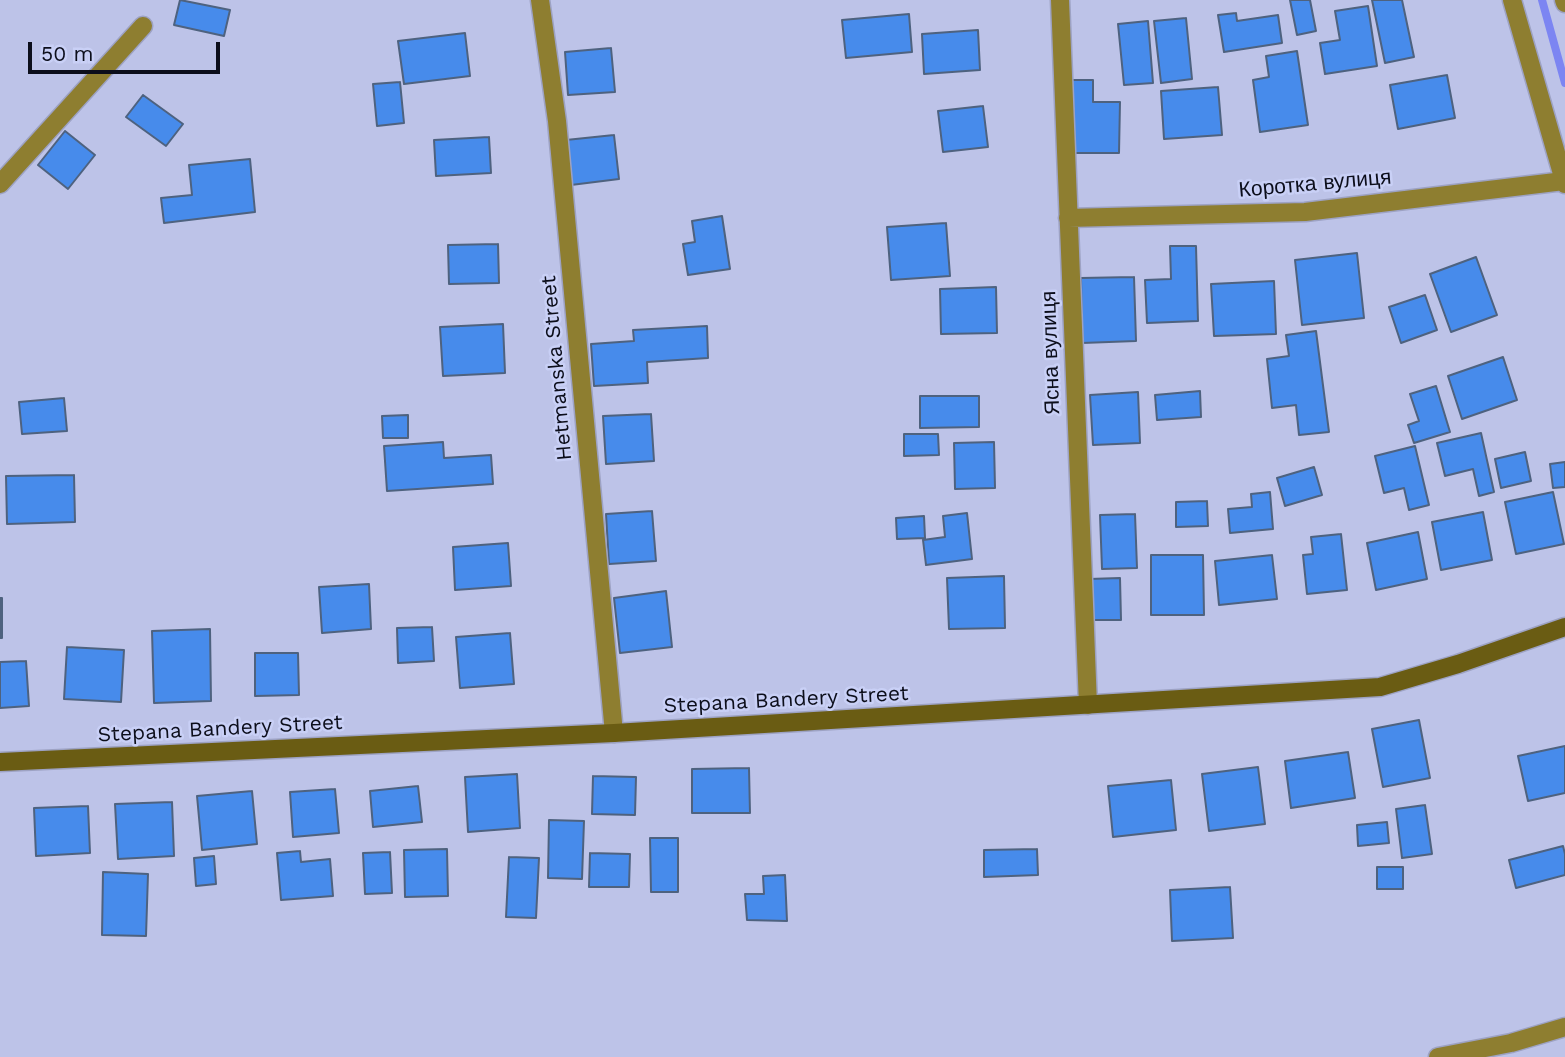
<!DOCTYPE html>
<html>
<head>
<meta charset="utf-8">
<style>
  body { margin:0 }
  #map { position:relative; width:1565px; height:1057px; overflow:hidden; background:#bdc3e8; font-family:"Work Sans",sans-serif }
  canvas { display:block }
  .scale { position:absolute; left:28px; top:42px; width:192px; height:32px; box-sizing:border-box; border:4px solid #0c0e1b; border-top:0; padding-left:9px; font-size:21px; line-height:24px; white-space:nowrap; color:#0c0e1b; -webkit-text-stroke:5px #c9d0f6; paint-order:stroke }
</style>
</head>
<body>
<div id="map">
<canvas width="1565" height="1057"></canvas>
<div class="scale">50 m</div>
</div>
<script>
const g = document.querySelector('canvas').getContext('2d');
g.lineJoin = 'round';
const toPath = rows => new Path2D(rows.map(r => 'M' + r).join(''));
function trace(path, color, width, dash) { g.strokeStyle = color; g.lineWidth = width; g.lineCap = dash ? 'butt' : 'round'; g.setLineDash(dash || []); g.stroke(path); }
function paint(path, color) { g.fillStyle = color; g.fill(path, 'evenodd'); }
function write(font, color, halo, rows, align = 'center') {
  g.font = font + ' "Work Sans",sans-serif'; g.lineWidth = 5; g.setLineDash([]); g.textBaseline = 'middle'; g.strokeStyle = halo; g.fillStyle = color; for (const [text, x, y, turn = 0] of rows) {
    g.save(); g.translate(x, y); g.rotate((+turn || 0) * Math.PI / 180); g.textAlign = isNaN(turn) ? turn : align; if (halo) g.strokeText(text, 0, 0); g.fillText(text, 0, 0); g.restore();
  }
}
const stream = toPath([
  [1542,0,1565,83]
]);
const building = toPath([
  [180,0,230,10,224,36,174,25,180,0],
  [1290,0,1310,0,1316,31,1297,35,1290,0],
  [1372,0,1402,0,1414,57,1385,63,1372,0],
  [1368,6,1377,66,1325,74,1320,43,1340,40,1335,11,1368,6],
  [1236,13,1237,21,1278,15,1282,43,1224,52,1218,15,1236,13],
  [909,14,912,52,846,58,842,20,909,14],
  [1186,18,1192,79,1161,83,1154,21,1186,18],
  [1148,21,1153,83,1124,85,1118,24,1148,21],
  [978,30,980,70,924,74,922,34,978,30],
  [465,33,470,76,404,84,398,41,465,33],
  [611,48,615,92,568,95,565,52,611,48],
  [1297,51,1308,125,1260,132,1253,80,1269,77,1266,56,1297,51],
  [1447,75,1455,118,1398,129,1390,85,1447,75],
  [1068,80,1093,80,1093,102,1120,102,1119,153,1068,153,1068,80],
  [400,82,404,123,377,126,373,84,400,82],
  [1218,87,1222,135,1164,139,1161,91,1218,87],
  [143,95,183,124,166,146,126,117,143,95],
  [983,106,988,147,943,152,938,111,983,106],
  [65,131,95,155,68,189,38,165,65,131],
  [614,135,619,179,571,185,566,140,614,135],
  [489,137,491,173,436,176,434,140,489,137],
  [250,159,255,212,164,223,161,198,192,195,189,165,250,159],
  [722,216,730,269,688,275,683,244,695,242,692,221,722,216],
  [946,223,950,276,891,280,887,227,946,223],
  [498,244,499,283,449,284,448,245,498,244],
  [1170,246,1196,246,1198,321,1147,323,1145,280,1171,279,1170,246],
  [1357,253,1364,318,1302,325,1295,260,1357,253],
  [1476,257,1497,315,1451,332,1430,274,1476,257],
  [1134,277,1136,341,1082,343,1081,278,1134,277],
  [1274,281,1276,334,1214,336,1211,284,1274,281],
  [996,287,997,333,941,334,940,289,996,287],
  [1425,295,1437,330,1401,343,1389,307,1425,295],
  [503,324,505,373,443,376,440,327,503,324],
  [707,326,708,358,647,362,648,383,594,386,591,344,634,341,633,330,707,326],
  [1316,331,1329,432,1299,435,1296,405,1272,408,1267,359,1289,356,1286,335,1316,331],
  [1503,357,1517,400,1462,419,1448,376,1503,357],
  [1436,386,1450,432,1414,443,1408,425,1419,421,1410,394,1436,386],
  [1200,391,1201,417,1157,420,1155,395,1200,391],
  [1138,392,1140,443,1093,445,1090,395,1138,392],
  [920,396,979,396,979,427,920,428,920,396],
  [64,398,67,431,22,434,19,402,64,398],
  [651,414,654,461,606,464,603,416,651,414],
  [408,415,408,438,383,438,382,416,408,415],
  [1481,433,1494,492,1479,496,1473,469,1445,476,1437,443,1481,433],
  [904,434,938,434,939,455,904,456,904,434],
  [443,442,444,458,491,455,493,484,387,491,384,446,443,442],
  [994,442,995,488,955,489,954,443,994,442],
  [1415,446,1429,505,1409,510,1404,488,1384,493,1375,456,1415,446],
  [1525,452,1531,481,1501,488,1495,459,1525,452],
  [1565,462,1565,487,1553,488,1550,464,1565,462],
  [1314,467,1322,495,1285,506,1277,478,1314,467],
  [74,475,75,522,7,524,6,476,74,475],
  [1270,492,1273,529,1230,533,1228,509,1252,507,1251,494,1270,492],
  [1553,492,1564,544,1516,554,1505,502,1553,492],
  [1207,501,1208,526,1176,527,1176,502,1207,501],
  [652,511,656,561,609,564,606,514,652,511],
  [1483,512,1492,560,1441,570,1432,522,1483,512],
  [967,513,972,559,926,565,923,540,945,537,943,516,967,513],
  [1135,514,1137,568,1102,569,1100,515,1135,514],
  [924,516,925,538,897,539,896,518,924,516],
  [1418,532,1427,579,1376,590,1367,543,1418,532],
  [1341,534,1347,590,1307,594,1303,555,1313,554,1311,537,1341,534],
  [508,543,511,586,455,590,453,547,508,543],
  [1151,555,1203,555,1204,615,1151,615,1151,555],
  [1272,555,1277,599,1219,605,1215,561,1272,555],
  [1004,576,1005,628,949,629,947,578,1004,576],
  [1120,578,1121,620,1089,620,1089,579,1120,578],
  [369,584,371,629,322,633,319,587,369,584],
  [666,591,672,647,620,653,614,598,666,591],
  [0,598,2,598,2,638,0,638,0,598],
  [432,627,434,661,398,663,397,628,432,627],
  [210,629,211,701,154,703,152,631,210,629],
  [510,633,514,684,460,688,456,637,510,633],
  [67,647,124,650,121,702,64,699,67,647],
  [255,653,298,653,299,695,255,696,255,653],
  [26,661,29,706,0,708,0,662,26,661],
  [1419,720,1430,778,1383,787,1372,729,1419,720],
  [1565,746,1565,793,1528,801,1518,756,1565,746],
  [1348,752,1355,798,1291,808,1285,761,1348,752],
  [1258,767,1265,824,1209,831,1202,774,1258,767],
  [749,768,750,813,692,813,692,769,749,768],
  [517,774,520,828,468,832,465,777,517,774],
  [593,776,636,777,635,815,592,814,593,776],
  [1171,780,1176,830,1113,837,1108,786,1171,780],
  [418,786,422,822,373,827,370,791,418,786],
  [335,789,339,833,293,837,290,792,335,789],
  [252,791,257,844,202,850,197,796,252,791],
  [172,802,174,856,118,859,115,804,172,802],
  [1425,805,1432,854,1402,858,1396,809,1425,805],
  [88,806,90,853,36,856,34,808,88,806],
  [549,820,584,821,582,879,548,878,549,820],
  [1387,822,1389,843,1358,846,1357,825,1387,822],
  [650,838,678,838,678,892,651,892,650,838],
  [1563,846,1565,854,1565,875,1516,888,1509,860,1563,846],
  [447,849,448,896,405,897,404,850,447,849],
  [1037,849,1038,875,984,877,984,850,1037,849],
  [300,851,301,862,330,859,333,896,281,900,277,853,300,851],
  [390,852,392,893,365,894,363,853,390,852],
  [590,853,630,854,629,887,589,887,590,853],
  [214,856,216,884,196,886,194,858,214,856],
  [509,857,539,858,536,918,506,917,509,857],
  [1377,867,1403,867,1403,889,1377,889,1377,867],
  [103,872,148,874,146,936,102,935,103,872],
  [785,875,787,921,747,920,745,894,764,894,763,876,785,875],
  [1230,887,1233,938,1172,941,1170,890,1230,887]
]);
const street = toPath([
  [540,0,557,121,614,733],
  [1060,0,1088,705],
  [1512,0,1565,184],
  [1564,0,1565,3],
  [0,184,143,26],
  [1068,218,1305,212,1564,181],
  [1438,1057,1511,1043,1565,1027]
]);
const secondary = toPath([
  [0,762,614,733,1380,687,1458,664,1565,627]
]);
const streetNames = [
  ["Коротка вулиця",1315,184,-5],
  ["Ясна вулиця",1051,353,-92],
  ["Hetmanska Street",557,368,-95],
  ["Stepana Bandery Street",786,700,-3],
  ["Stepana Bandery Street",220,729,-3]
];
trace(stream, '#7c85f2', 8);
paint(building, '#478beb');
trace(building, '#4e627f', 2);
trace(street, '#9da2c3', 21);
trace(secondary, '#9da2c3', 21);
trace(street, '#8e7e30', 18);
trace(secondary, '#6a5c13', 18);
write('21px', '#0c0e1b', '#c9d0f6', streetNames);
</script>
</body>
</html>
